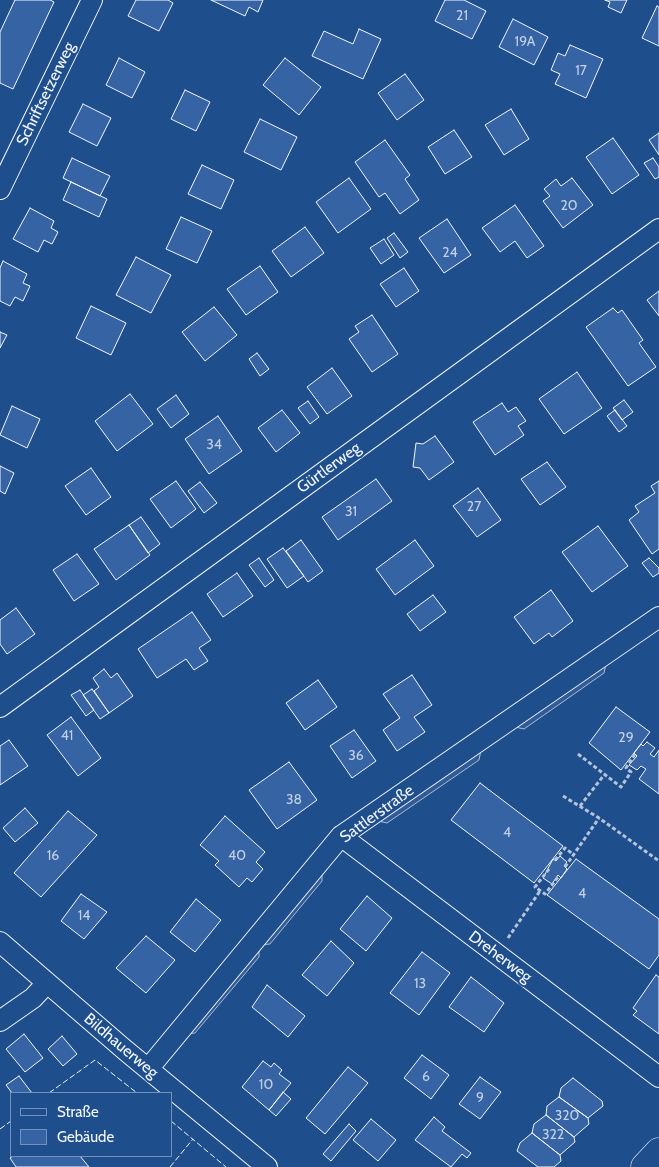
<!DOCTYPE html>
<html>
<head>
<meta charset="utf-8">
<style>
  body { margin:0 }
  #map { position:relative; width:659px; height:1167px; overflow:hidden; background:#1f4e8c; font-family:Cabin,sans-serif }
  canvas { display:block }
  .legend { position:absolute; left:10px; top:1092px; width:162px; height:65px; box-sizing:border-box; background:#1f4e8c; border:1px solid #7391ba; margin:0; padding:6px 9px; list-style:none; font-size:15px; color:#f2f6ff }
  .legend li { display:flex; align-items:center; gap:10px; height:25px }
  .legend b { width:25px; border:1px solid #7391ba }
</style>
</head>
<body>
<div id="map">
<canvas width="659" height="1167"></canvas>
<ul class="legend">
<li><b style="height:6px;background:#1f4e8c"></b>Straße</li>
<li><b style="height:14px;background:#3563a3"></b>Gebäude</li>
</ul>
</div>
<script>
const g = document.querySelector('canvas').getContext('2d');
g.lineJoin = 'round';
function paint(path, color) { g.fillStyle = color; g.fill(path, 'evenodd'); }
const toPath = rows => new Path2D(rows.map(r => 'M' + r).join(''));
function trace(path, color, width, dash) { g.strokeStyle = color; g.lineWidth = width; g.lineCap = dash ? 'butt' : 'round'; g.setLineDash(dash || []); g.stroke(path); }
function write(font, color, halo, rows, align = 'center') {
  g.font = font + ' Cabin,sans-serif'; g.lineWidth = 4; g.setLineDash([]); g.textBaseline = 'middle'; g.strokeStyle = halo; g.fillStyle = color; for (const [text, x, y, turn = 0] of rows) {
    g.save(); g.translate(x, y); g.rotate((+turn || 0) * Math.PI / 180); g.textAlign = isNaN(turn) ? turn : align; if (halo) g.strokeText(text, 0, 0); g.fillText(text, 0, 0); g.restore();
  }
}
const parking = toPath([
  [606,664,604,673,524,729,515,727,606,664],
  [481,750,479,760,387,823,378,821,481,750],
  [322,872,322,881,270,944,260,945,322,872],
  [259,947,259,957,195,1033,186,1034,259,947]
]);
const building = toPath([
  [15,0,50,0,54,2,13,89,0,83,0,32,15,0],
  [136,0,168,0,173,3,159,31,128,16,136,0],
  [211,0,263,0,258,12,249,7,245,16,211,0],
  [445,0,464,0,486,11,472,39,435,21,445,0],
  [605,0,627,0,621,13,608,7,610,2,605,0],
  [657,6,659,7,659,46,642,38,657,6],
  [513,19,548,37,534,65,499,47,513,19],
  [359,29,381,39,363,79,312,56,324,31,353,44,359,29],
  [570,45,603,59,586,98,555,84,560,74,551,70,558,53,565,56,570,45],
  [119,58,145,72,132,98,106,85,119,58],
  [285,58,321,87,299,115,263,85,285,58],
  [405,74,424,100,397,120,378,93,405,74],
  [185,90,210,102,196,131,171,119,185,90],
  [83,104,111,118,97,146,69,132,83,104],
  [511,109,529,139,504,155,485,125,511,109],
  [260,119,297,137,281,170,244,152,260,119],
  [454,130,472,157,445,174,428,147,454,130],
  [659,133,659,155,649,140,659,133],
  [613,138,639,175,612,194,586,157,613,138],
  [385,140,410,175,405,179,419,200,400,214,385,193,379,197,355,162,385,140],
  [72,158,110,176,100,196,63,178,72,158],
  [653,158,659,167,659,177,655,179,644,163,653,158],
  [202,165,234,180,221,209,188,194,202,165],
  [349,178,371,209,338,233,316,202,349,178],
  [572,178,593,205,563,228,543,201,550,196,544,189,556,179,561,186,572,178],
  [71,182,107,199,99,217,63,200,71,182],
  [515,205,544,246,527,258,515,241,500,252,482,228,515,205],
  [30,208,54,221,51,228,58,232,52,244,44,240,38,252,13,239,30,208],
  [181,217,212,231,197,263,166,249,181,217],
  [447,219,471,255,444,273,419,238,447,219],
  [305,227,324,253,291,277,272,251,305,227],
  [394,233,408,252,400,258,387,238,394,233],
  [384,239,394,255,381,264,370,248,384,239],
  [136,257,171,275,151,313,116,295,136,257],
  [3,261,27,274,23,283,30,286,23,301,15,297,10,306,0,301,0,268,3,261],
  [260,266,278,292,246,315,227,289,260,266],
  [404,268,419,291,396,307,380,284,404,268],
  [659,291,659,316,647,300,659,291],
  [91,306,126,323,111,355,76,338,91,306],
  [214,307,237,335,205,361,182,332,214,307],
  [613,308,618,313,622,310,643,340,639,343,656,367,628,386,586,327,613,308],
  [372,315,398,354,372,372,349,339,359,332,355,326,372,315],
  [0,332,7,335,0,348,0,332],
  [257,353,269,369,260,376,249,359,257,353],
  [332,368,352,396,327,414,307,387,332,368],
  [577,372,602,408,564,434,539,399,577,372],
  [130,394,153,424,117,451,95,421,130,394],
  [176,395,189,414,171,428,157,409,176,395],
  [624,400,633,412,622,420,613,408,624,400],
  [308,401,319,417,310,424,298,408,308,401],
  [502,403,508,412,516,407,526,421,518,426,524,435,495,455,473,422,502,403],
  [12,406,40,419,27,448,0,435,12,406],
  [282,410,300,433,276,452,258,428,282,410],
  [615,410,627,426,619,432,607,416,615,410],
  [218,416,242,451,209,474,185,439,218,416],
  [435,436,454,462,429,480,420,468,413,467,416,443,423,444,435,436],
  [547,462,566,487,540,505,521,479,547,462],
  [0,466,14,473,5,494,0,491,0,466],
  [91,468,111,497,86,515,65,486,91,468],
  [376,479,392,501,338,540,322,517,376,479],
  [176,481,196,509,171,528,150,499,176,481],
  [659,481,659,549,652,554,629,520,639,512,635,506,655,493,651,486,659,481],
  [200,482,217,503,204,513,188,491,200,482],
  [478,488,501,520,477,537,453,506,478,488],
  [141,517,160,544,148,553,129,525,141,517],
  [129,525,150,555,116,580,94,549,129,525],
  [598,526,628,566,592,592,562,552,598,526],
  [301,540,323,571,308,582,286,551,301,540],
  [415,540,434,566,395,595,376,569,415,540],
  [283,548,304,576,287,588,267,559,283,548],
  [77,554,99,584,74,601,53,570,77,554],
  [259,558,274,580,265,587,249,565,259,558],
  [649,558,659,568,659,573,653,577,642,563,649,558],
  [237,573,253,596,223,617,207,594,237,573],
  [551,590,573,621,552,637,549,633,534,644,514,617,551,590],
  [433,595,446,612,420,631,407,614,433,595],
  [16,608,35,634,7,654,0,644,0,620,16,608],
  [192,612,211,640,199,648,208,661,194,670,186,659,157,678,138,649,192,612],
  [104,669,111,678,117,673,133,696,109,713,94,691,99,687,93,678,104,669],
  [412,675,432,705,414,717,425,732,397,751,383,730,400,718,383,694,412,675],
  [318,680,337,707,305,730,286,703,318,680],
  [92,689,109,713,100,719,83,695,92,689],
  [80,690,94,710,86,716,71,695,80,690],
  [616,707,650,732,621,770,589,743,616,707],
  [71,717,101,758,78,776,47,735,71,717],
  [354,730,376,761,352,778,330,746,354,730],
  [9,740,28,766,0,785,0,746,9,740],
  [647,742,655,748,650,754,654,757,659,750,659,794,639,779,646,769,641,766,637,770,629,765,637,756,634,753,641,744,643,746,647,742],
  [289,762,317,800,277,829,249,790,289,762],
  [480,783,563,846,534,883,451,820,480,783],
  [25,808,38,823,15,842,3,828,25,808],
  [68,811,97,835,41,897,14,873,68,811],
  [225,816,265,852,256,862,263,869,252,882,247,878,239,887,215,865,219,861,200,845,225,816],
  [560,856,567,862,564,866,567,869,561,878,558,875,552,884,543,878,553,859,556,861,560,856],
  [576,859,659,919,659,955,649,969,547,895,576,859],
  [81,894,107,912,84,939,61,921,81,894],
  [367,896,392,918,366,951,340,929,367,896],
  [196,899,221,920,195,952,170,932,196,899],
  [146,936,175,960,146,993,116,968,146,936],
  [331,941,354,963,327,996,302,975,331,941],
  [422,952,450,973,419,1015,390,993,422,952],
  [656,975,659,977,659,1034,633,1015,637,1011,633,1008,656,975],
  [471,977,504,1003,484,1032,449,1007,471,977],
  [267,985,305,1016,288,1037,252,1007,267,985],
  [24,1034,43,1058,25,1072,6,1049,24,1034],
  [62,1036,77,1054,63,1066,48,1049,62,1036],
  [422,1055,449,1075,431,1099,404,1078,422,1055],
  [263,1061,271,1067,274,1063,282,1070,279,1074,291,1083,269,1110,242,1087,263,1061],
  [348,1067,368,1083,325,1134,306,1118,348,1067],
  [19,1076,32,1093,12,1093,6,1085,19,1076],
  [480,1077,501,1092,480,1119,459,1104,480,1077],
  [573,1078,602,1101,603,1106,588,1118,559,1097,561,1088,573,1078],
  [283,1092,291,1099,276,1116,269,1110,283,1092],
  [559,1097,588,1118,589,1124,574,1137,546,1115,547,1106,559,1097],
  [546,1115,574,1137,575,1142,560,1155,532,1133,534,1124,546,1115],
  [434,1117,445,1127,442,1131,471,1153,467,1158,462,1154,451,1167,415,1140,434,1117],
  [371,1119,396,1140,378,1161,353,1140,371,1119],
  [349,1124,356,1131,331,1161,323,1154,349,1124],
  [532,1133,560,1155,561,1161,554,1167,538,1167,517,1151,520,1143,532,1133],
  [13,1156,80,1156,89,1167,16,1167,10,1158,13,1156]
]);
const path = toPath([
  [578,754,621,787,631,772,626,768,635,754],
  [563,796,599,818,659,861],
  [580,806,604,775],
  [555,860,565,848,574,855],
  [565,867,599,818],
  [549,869,535,887,545,894,559,876],
  [508,938,540,891]
]);
const street = toPath([
  [0,189,92,0],
  [0,707,659,229],
  [341,836,659,1077],
  [0,942,125,1050,267,1167],
  [0,1021,33,998,47,983],
  [148,1069,341,836,659,617]
]);
const secondary = toPath([
  [645,1167,659,1152]
]);
const fence = toPath([
  [49,1093,95,1060,137,1093],
  [171,1121,226,1167],
  [0,1129,11,1121],
  [170,1167,193,1139]
]);
const numberNames = [
  ["21",462,16],
  ["19A",525,42],
  ["17",581,71],
  ["20",569,206],
  ["24",450,253],
  ["34",214,445],
  ["27",474,507],
  ["31",351,512],
  ["41",67,736],
  ["29",626,738],
  ["36",356,756],
  ["38",294,800],
  ["4",507,833],
  ["16",53,856],
  ["40",237,856],
  ["4",582,894],
  ["14",84,916],
  ["13",420,984],
  ["6",426,1077],
  ["10",266,1085],
  ["9",480,1098],
  ["320",567,1116],
  ["322",553,1135]
];
const streetNames = [
  ["Schriftsetzerweg",46,94,-64],
  ["Gürtlerweg",329,468,-36],
  ["Sattlerstraße",377,814,-36],
  ["Dreherweg",500,957,37],
  ["Bildhauerweg",121,1046,40]
];
paint(parking, '#305b95');
trace(parking, '#a8bbd7', 1);
paint(building, '#3563a3');
trace(building, '#f2f6ff', 1);
trace(street, '#f2f6ff', 22);
trace(secondary, '#f2f6ff', 29);
trace(path, '#b3c4dc', 3, [4, 2.5]);
trace(street, '#1f4e8c', 20);
trace(secondary, '#1f4e8c', 28);
trace(fence, '#f2f6ff', 1, [6, 2.5]);
write('14px', '#c3d1e8', null, numberNames);
write('16px', '#f2f6ff', '#1f4e8c', streetNames);
</script>
</body>
</html>
